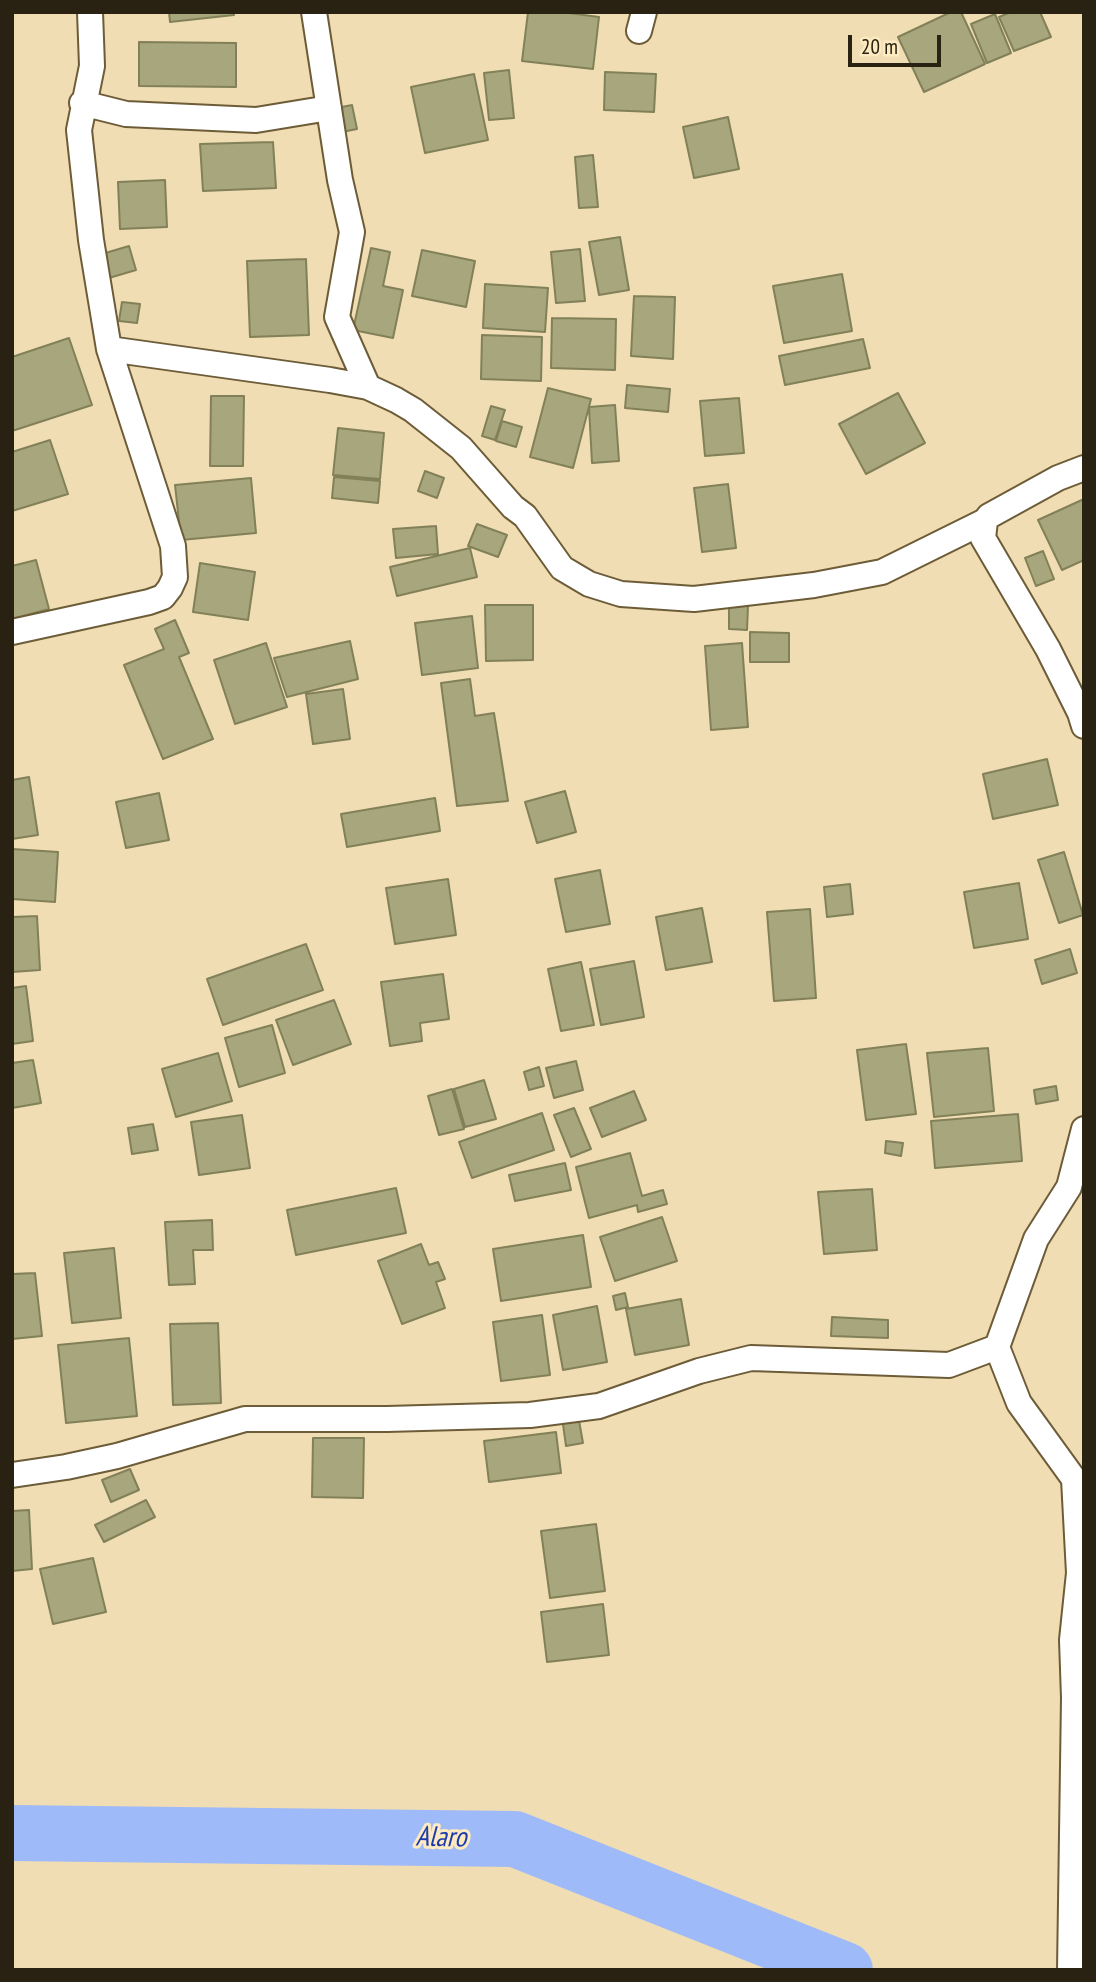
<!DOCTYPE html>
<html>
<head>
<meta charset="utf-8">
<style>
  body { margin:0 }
  #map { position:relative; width:1096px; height:1982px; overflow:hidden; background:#f0ddb4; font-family:"PT Sans Narrow",sans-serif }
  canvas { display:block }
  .frame { position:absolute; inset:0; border:14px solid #292212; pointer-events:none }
  .scale { position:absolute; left:848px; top:35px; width:93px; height:32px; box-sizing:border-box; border:4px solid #292212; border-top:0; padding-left:9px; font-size:21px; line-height:24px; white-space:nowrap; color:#292212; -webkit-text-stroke:5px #fdeac1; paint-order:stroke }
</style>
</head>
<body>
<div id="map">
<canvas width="1096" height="1982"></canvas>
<div class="frame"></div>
<div class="scale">20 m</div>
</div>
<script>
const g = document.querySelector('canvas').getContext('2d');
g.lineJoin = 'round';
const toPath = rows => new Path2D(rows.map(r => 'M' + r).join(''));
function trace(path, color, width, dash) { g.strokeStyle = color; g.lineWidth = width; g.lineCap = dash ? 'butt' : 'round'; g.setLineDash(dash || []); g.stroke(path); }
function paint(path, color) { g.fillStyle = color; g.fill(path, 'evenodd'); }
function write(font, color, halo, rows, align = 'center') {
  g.font = font + ' "PT Sans Narrow",sans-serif'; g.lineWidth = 6; g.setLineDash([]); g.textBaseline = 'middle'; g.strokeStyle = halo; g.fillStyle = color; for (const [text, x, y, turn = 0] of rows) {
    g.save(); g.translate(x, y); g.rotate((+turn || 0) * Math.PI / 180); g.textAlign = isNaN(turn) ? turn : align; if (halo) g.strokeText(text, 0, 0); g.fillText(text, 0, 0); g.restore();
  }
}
const river = toPath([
  [12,1833,515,1839,845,1970]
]);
const building = toPath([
  [169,12,234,12,234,15,170,22,169,12],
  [528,12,561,12,599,17,593,69,522,61,528,12],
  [951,12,961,12,985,64,924,92,898,37,951,12],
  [1011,12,1040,12,1051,37,1014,51,999,17,1011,12],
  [995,14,1011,53,987,63,971,24,995,14],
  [139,42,236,43,236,87,139,86,139,42],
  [509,70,514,118,489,120,484,73,509,70],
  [605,72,656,74,654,112,604,110,605,72],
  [474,74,488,140,425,153,411,87,474,74],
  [352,105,357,129,337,133,332,109,352,105],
  [728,117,739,169,694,178,683,127,728,117],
  [273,142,276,188,203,191,200,144,273,142],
  [593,155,598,207,579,208,575,157,593,155],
  [165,180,167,227,120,229,118,182,165,180],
  [620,237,629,290,599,295,589,242,620,237],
  [129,246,136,270,109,278,102,254,129,246],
  [371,248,390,252,383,286,403,290,393,338,353,330,371,248],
  [580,249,585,301,556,303,551,252,580,249],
  [422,250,475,261,466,307,412,296,422,250],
  [306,259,309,335,250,337,247,261,306,259],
  [842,274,852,331,784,343,773,286,842,274],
  [485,284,548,288,545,332,483,328,485,284],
  [634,296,675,297,673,359,631,356,634,296],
  [122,302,140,304,137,323,119,321,122,302],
  [552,318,616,319,615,370,551,368,552,318],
  [482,335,542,337,541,381,481,379,482,335],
  [69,338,92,405,12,431,12,357,69,338],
  [863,339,870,368,785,385,779,356,863,339],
  [627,385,670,389,668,412,625,408,627,385],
  [548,388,591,399,573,468,530,457,548,388],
  [898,393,925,443,866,474,839,424,898,393],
  [211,396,244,396,243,466,210,466,211,396],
  [739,398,744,453,705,456,700,401,739,398],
  [615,405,619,461,592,463,589,407,615,405],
  [491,406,505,410,495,440,482,436,491,406],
  [502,421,522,427,516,447,496,441,502,421],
  [338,428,384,433,380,479,333,475,338,428],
  [50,440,68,494,12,511,12,452,50,440],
  [425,471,444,478,437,498,418,491,425,471],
  [334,477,380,481,378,503,332,498,334,477],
  [251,478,256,533,181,540,175,485,251,478],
  [728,484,736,548,702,552,694,488,728,484],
  [1084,499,1084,560,1062,570,1038,520,1084,499],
  [477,524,507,535,498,557,468,546,477,524],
  [436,526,438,554,396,558,393,529,436,526],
  [470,548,477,577,397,596,390,567,470,548],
  [1043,551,1054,579,1036,586,1025,558,1043,551],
  [36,560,49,609,12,619,12,566,36,560],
  [200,563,255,572,248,620,193,612,200,563],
  [485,605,533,605,533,660,486,661,485,605],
  [729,605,748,606,747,630,729,629,729,605],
  [472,616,478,668,422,675,415,623,472,616],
  [175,620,189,653,179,657,213,739,163,759,124,665,164,649,155,629,175,620],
  [750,632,789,633,789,662,750,662,750,632],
  [350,641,358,679,287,697,274,658,350,641],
  [266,643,287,707,235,724,214,660,266,643],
  [742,643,748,727,711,730,705,646,742,643],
  [470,679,475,716,494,713,508,801,457,806,441,683,470,679],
  [343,689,350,739,313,744,306,694,343,689],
  [1047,759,1058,805,993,819,983,774,1047,759],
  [29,777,38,835,12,839,12,780,29,777],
  [565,791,576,832,537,843,525,802,565,791],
  [159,793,169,840,126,848,116,802,159,793],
  [435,798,440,831,347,847,341,814,435,798],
  [12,849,58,852,55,902,12,899,12,849],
  [1064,852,1083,915,1059,923,1038,860,1064,852],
  [600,870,610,924,566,932,555,879,600,870],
  [448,879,456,935,395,944,386,888,448,879],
  [1019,883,1028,939,974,948,964,892,1019,883],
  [850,884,853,914,827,917,824,887,850,884],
  [702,908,712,962,666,970,656,917,702,908],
  [810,909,816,998,774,1001,767,912,810,909],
  [37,916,40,970,12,972,12,917,37,916],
  [306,944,323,990,223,1025,207,979,306,944],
  [1070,949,1077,973,1042,984,1035,960,1070,949],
  [634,961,644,1017,601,1025,590,969,634,961],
  [581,962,594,1025,561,1031,548,969,581,962],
  [443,974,449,1019,420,1023,422,1041,390,1046,381,982,443,974],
  [26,986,33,1041,12,1044,12,988,26,986],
  [334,1000,351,1044,293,1065,276,1020,334,1000],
  [272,1025,285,1073,239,1087,225,1038,272,1025],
  [906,1044,916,1114,866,1120,857,1050,906,1044],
  [988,1048,994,1111,934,1117,927,1053,988,1048],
  [218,1053,232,1101,176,1117,162,1069,218,1053],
  [33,1060,41,1103,12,1108,12,1063,33,1060],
  [576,1061,583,1090,554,1098,546,1068,576,1061],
  [539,1067,544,1086,529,1090,524,1072,539,1067],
  [484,1080,496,1119,465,1127,454,1089,484,1080],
  [1056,1086,1058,1100,1036,1104,1034,1090,1056,1086],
  [452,1089,464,1129,439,1135,428,1096,452,1089],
  [634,1091,646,1120,602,1137,590,1108,634,1091],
  [574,1108,591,1149,571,1157,554,1115,574,1108],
  [542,1113,554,1150,472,1178,459,1142,542,1113],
  [1018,1114,1022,1161,935,1168,931,1121,1018,1114],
  [242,1115,250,1168,199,1175,191,1122,242,1115],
  [153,1124,158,1150,132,1154,128,1128,153,1124],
  [886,1141,903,1143,901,1156,885,1153,886,1141],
  [630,1153,642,1196,663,1190,667,1204,638,1212,637,1205,589,1218,576,1167,630,1153],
  [565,1163,571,1190,515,1201,509,1175,565,1163],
  [396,1188,406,1233,296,1255,287,1210,396,1188],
  [872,1189,877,1250,824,1254,818,1192,872,1189],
  [662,1217,677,1261,615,1281,600,1237,662,1217],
  [212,1220,213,1250,193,1250,195,1284,169,1285,165,1222,212,1220],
  [583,1235,591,1287,501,1301,493,1249,583,1235],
  [421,1244,429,1265,438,1262,445,1279,436,1282,445,1308,402,1324,378,1261,421,1244],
  [114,1248,121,1318,72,1323,64,1253,114,1248],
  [35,1273,42,1336,12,1339,12,1274,35,1273],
  [625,1293,628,1307,616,1310,613,1296,625,1293],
  [681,1299,689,1345,635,1355,626,1309,681,1299],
  [597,1306,607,1362,563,1370,553,1315,597,1306],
  [542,1315,550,1375,501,1381,493,1322,542,1315],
  [832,1317,888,1320,888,1338,831,1336,832,1317],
  [218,1323,221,1403,173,1405,170,1324,218,1323],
  [129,1338,137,1416,66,1423,58,1345,129,1338],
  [578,1415,583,1443,566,1446,562,1417,578,1415],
  [556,1432,561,1473,489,1482,484,1441,556,1432],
  [313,1438,364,1438,363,1498,312,1497,313,1438],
  [130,1469,139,1490,111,1502,102,1480,130,1469],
  [146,1500,155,1517,104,1542,95,1525,146,1500],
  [29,1510,32,1569,12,1571,12,1511,29,1510],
  [596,1524,605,1591,550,1598,541,1531,596,1524],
  [93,1558,106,1612,53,1624,40,1569,93,1558],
  [603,1604,609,1655,547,1662,541,1612,603,1604]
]);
const minor = toPath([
  [314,12,340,180,352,232,337,317,368,387],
  [639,31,644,12],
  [82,103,126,114,256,120,329,108],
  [109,349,330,380,368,387,396,400,413,410,461,448,513,507,525,516,562,568,589,584,621,594,694,599,814,585,882,572,985,521,989,516,1058,478,1084,468],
  [985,521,983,538,1048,649,1080,713,1084,726],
  [12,632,149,602,163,597,170,588,175,577,173,546,109,349,91,240,79,130,92,66,90,12],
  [12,1475,66,1467,117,1456,245,1419,387,1419,530,1415,599,1406,699,1371,751,1358,949,1365,997,1347],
  [1070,1970,1074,1698,1072,1640,1079,1573,1074,1479,1019,1403,997,1347,1036,1239,1069,1187,1084,1129]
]);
const waterNames = [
  ["Alaro",441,1838,1]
];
trace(river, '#9fbaf8', 56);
paint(building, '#a7a67c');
trace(building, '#828058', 2);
trace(minor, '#6d5c38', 28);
trace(minor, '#fff', 24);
write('italic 28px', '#1b3bae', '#fdeac1', waterNames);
</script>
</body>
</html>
